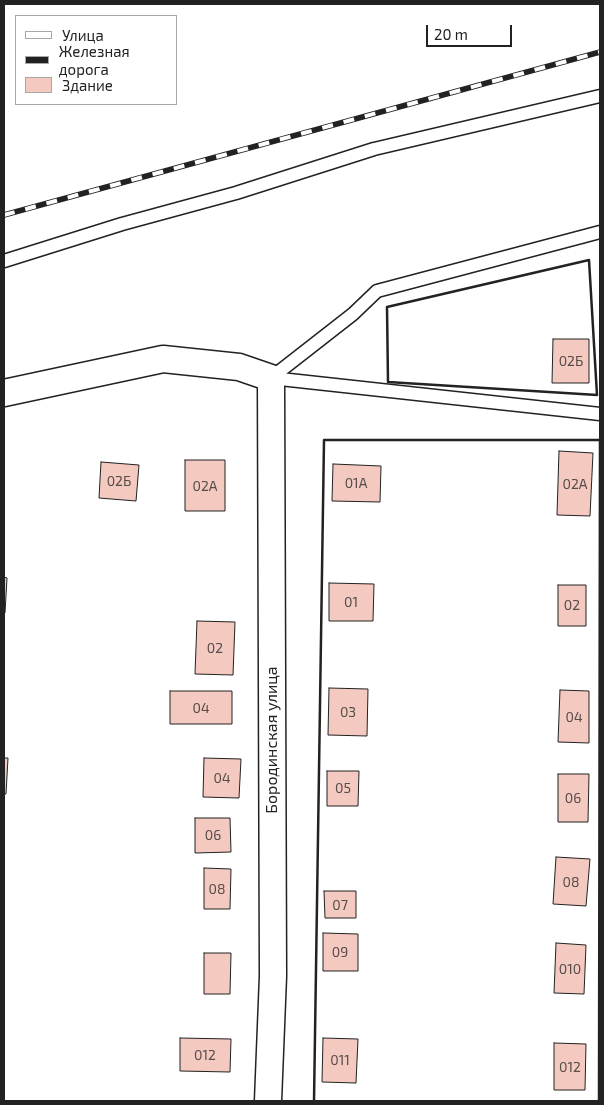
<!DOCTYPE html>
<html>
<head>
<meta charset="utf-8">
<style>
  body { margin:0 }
  #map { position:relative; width:604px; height:1105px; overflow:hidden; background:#fff; font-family:"Exo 2",sans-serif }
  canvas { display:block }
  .frame { position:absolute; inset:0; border:5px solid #222; pointer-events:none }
  .legend { position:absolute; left:15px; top:15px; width:162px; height:90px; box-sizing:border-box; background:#fff; border:1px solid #a7a7a7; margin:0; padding:6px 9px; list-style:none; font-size:15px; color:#222 }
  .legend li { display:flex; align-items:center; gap:10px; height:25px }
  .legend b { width:25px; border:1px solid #a7a7a7 }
  .scale { position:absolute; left:426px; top:25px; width:86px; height:22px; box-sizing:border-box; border:2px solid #222; border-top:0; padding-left:6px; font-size:15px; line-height:18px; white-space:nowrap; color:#222; -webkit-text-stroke:4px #fff; paint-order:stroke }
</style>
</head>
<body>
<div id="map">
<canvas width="604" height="1105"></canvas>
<div class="frame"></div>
<ul class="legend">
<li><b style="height:6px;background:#fff"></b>Улица</li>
<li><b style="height:6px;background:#222"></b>Железная дорога</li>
<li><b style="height:14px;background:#f3c9c0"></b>Здание</li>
</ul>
<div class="scale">20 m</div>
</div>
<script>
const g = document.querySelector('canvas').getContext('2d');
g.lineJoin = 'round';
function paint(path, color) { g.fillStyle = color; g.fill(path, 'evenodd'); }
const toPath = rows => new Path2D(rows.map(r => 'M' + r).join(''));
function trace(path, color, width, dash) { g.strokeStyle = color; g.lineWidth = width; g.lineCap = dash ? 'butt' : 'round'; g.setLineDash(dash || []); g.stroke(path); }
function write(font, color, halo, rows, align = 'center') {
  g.font = font + ' "Exo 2",sans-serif'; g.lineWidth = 4; g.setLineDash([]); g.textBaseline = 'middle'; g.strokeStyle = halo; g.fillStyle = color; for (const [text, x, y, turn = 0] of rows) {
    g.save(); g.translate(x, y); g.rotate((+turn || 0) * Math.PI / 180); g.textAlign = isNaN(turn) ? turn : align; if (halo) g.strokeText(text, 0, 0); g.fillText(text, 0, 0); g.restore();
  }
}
const building = toPath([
  [553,339,589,339,589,383,552,383,553,339],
  [559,451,593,453,590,516,557,515,559,451],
  [185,460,225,460,225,511,185,511,185,460],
  [101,462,139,465,136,501,99,498,101,462],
  [333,464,381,466,380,502,332,501,333,464],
  [4,577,7,578,5,613,4,613,4,577],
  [329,583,374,584,373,621,329,621,329,583],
  [558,585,586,585,586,626,558,626,558,585],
  [197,621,235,622,233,675,195,674,197,621],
  [329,688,368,689,367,736,328,735,329,688],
  [560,690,589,691,589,743,558,742,560,690],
  [170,691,232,691,232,724,170,724,170,691],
  [4,758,8,758,6,794,4,794,4,758],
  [204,758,241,759,239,798,203,797,204,758],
  [327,771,359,771,358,806,327,806,327,771],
  [558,774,589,774,588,822,558,822,558,774],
  [195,818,230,818,231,852,195,853,195,818],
  [556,857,590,859,586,906,553,904,556,857],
  [204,868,231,869,230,909,204,909,204,868],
  [324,891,356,891,356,918,325,918,324,891],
  [323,933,358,934,358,971,323,971,323,933],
  [556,943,586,945,584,994,554,993,556,943],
  [204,953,231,953,230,994,204,994,204,953],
  [180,1038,231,1039,230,1072,180,1071,180,1038],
  [323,1038,358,1039,356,1083,322,1082,323,1038],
  [554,1043,586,1044,585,1090,554,1090,554,1043]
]);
const lane = toPath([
  [4,261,122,224,236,193,374,149,600,96],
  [271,378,353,314,377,291,600,232],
  [271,378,600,414]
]);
const street = toPath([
  [4,393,163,359,239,367,271,378,273,976,268,1101]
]);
const rail = toPath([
  [4,215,600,52]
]);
const wall = toPath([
  [589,260,597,395,388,382,387,307,589,260],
  [314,1101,324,440,600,440,599,1101]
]);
const numberNames = [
  ["02Б",571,361],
  ["02Б",119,481],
  ["01А",356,483],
  ["02А",575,484],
  ["02А",205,486],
  ["01",351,602],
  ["02",572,605],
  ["02",215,648],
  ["04",201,708],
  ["03",348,712],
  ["04",574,717],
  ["04",222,778],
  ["05",343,788],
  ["06",573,798],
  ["06",213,835],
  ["08",571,882],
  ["08",217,889],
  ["07",340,905],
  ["09",340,952],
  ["010",570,969],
  ["012",205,1055],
  ["011",340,1060],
  ["012",570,1067]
];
const streetNames = [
  ["Бородинская улица",272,740,-90]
];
paint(building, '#f3c9c0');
trace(building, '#222', 1);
trace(lane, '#222', 15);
trace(street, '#222', 29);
trace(lane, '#fff', 12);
trace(street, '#fff', 26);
trace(rail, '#222', 5.5);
trace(rail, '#fff', 4, [11]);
trace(wall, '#222', 2.5);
write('14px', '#564c4a', null, numberNames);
write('16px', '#222', '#fff', streetNames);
</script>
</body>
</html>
